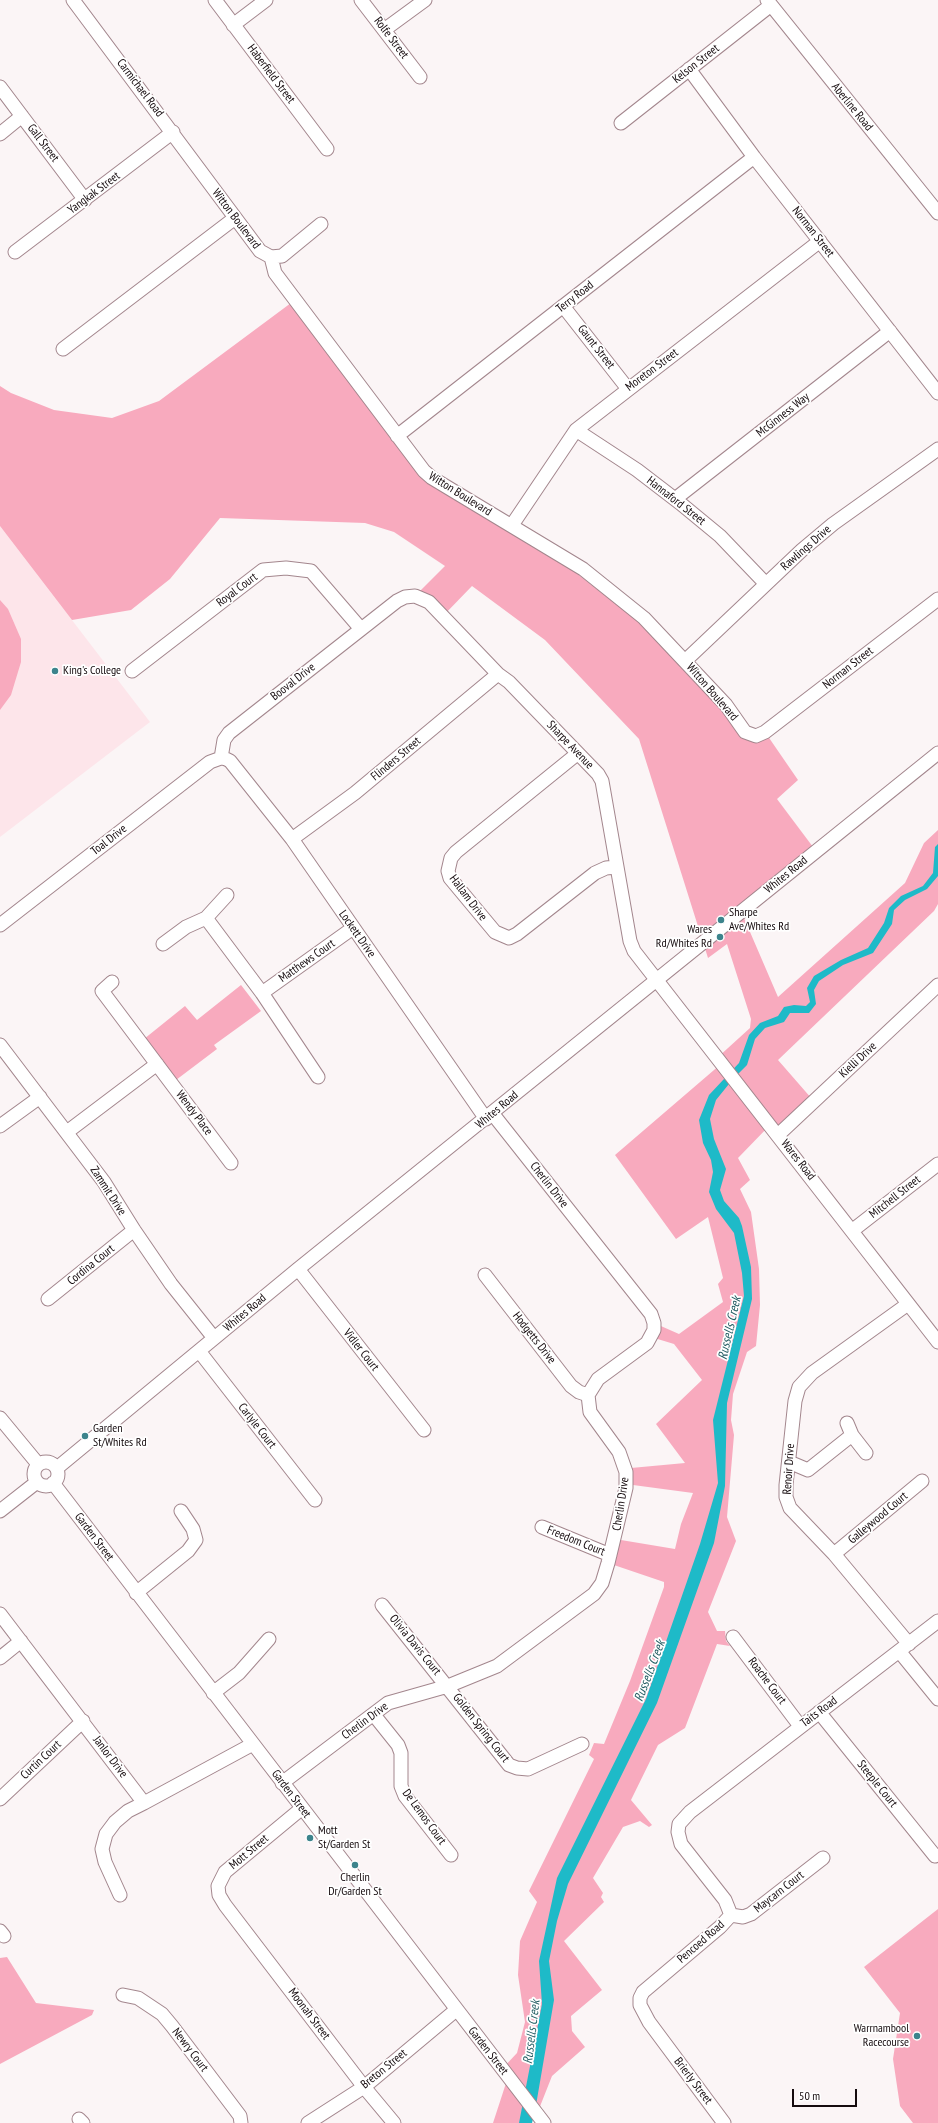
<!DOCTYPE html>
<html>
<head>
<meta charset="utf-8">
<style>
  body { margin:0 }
  #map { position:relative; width:938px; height:2123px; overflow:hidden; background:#fbf5f6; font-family:"PT Sans Narrow",sans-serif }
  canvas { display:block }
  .scale { position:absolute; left:792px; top:2089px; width:65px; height:18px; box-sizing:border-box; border:2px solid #150b0e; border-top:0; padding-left:5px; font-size:12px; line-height:14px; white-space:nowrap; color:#150b0e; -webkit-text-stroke:3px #fff; paint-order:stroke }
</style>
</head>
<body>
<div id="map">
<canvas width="938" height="2123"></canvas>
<div class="scale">50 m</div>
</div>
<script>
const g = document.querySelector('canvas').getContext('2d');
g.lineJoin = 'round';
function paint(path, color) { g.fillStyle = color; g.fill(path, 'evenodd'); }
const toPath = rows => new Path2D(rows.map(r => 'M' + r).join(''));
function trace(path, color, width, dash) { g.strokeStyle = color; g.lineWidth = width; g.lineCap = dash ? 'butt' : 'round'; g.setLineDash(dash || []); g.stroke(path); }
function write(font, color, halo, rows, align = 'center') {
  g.font = font + ' "PT Sans Narrow",sans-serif'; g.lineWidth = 3.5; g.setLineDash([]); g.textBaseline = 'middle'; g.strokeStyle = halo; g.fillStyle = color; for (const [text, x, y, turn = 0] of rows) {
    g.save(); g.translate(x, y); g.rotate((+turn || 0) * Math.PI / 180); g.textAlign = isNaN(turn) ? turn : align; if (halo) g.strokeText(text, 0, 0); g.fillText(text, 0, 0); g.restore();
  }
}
const built = toPath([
  [0,526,150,722,0,837]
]);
const green = toPath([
  [295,300,428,475,526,543,575,572,644,626,711,696,740,734,765,732,798,780,777,799,816,851,741,911,778,997,905,883,924,843,938,830,938,904,934,911,778,1060,812,1099,776,1132,770,1125,738,1158,750,1180,740,1189,751,1212,759,1269,760,1305,756,1346,747,1352,733,1394,731,1420,734,1435,727,1517,736,1541,708,1612,717,1631,725,1631,726,1641,730,1646,717,1644,685,1728,658,1745,631,1800,652,1825,649,1827,640,1821,623,1827,593,1878,603,1893,601,1897,604,1902,564,1941,602,1990,571,2016,572,2031,585,2047,552,2076,537,2114,530,2123,493,2123,508,2077,502,2069,517,2053,525,2022,518,1975,520,1941,537,1902,529,1891,594,1759,589,1755,594,1743,604,1744,630,1681,664,1587,664,1582,608,1563,615,1539,675,1549,681,1524,693,1493,633,1485,631,1468,685,1463,656,1424,702,1380,674,1344,651,1337,654,1323,679,1334,723,1302,718,1284,723,1278,708,1217,676,1239,615,1155,721,1064,717,1058,750,1028,751,1019,727,944,708,958,639,739,545,640,472,586,443,616,415,596,445,566,394,532,365,523,220,518,170,579,131,610,72,620,0,526,0,386,11,393,54,410,112,418,159,401],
  [0,600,8,609,21,639,21,662,11,695,0,710],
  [241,985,261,1011,214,1045,217,1049,176,1080,144,1039,185,1006,197,1020],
  [938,1909,938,2123,913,2123,900,2106,893,2059,900,2013,864,1967],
  [7,1957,36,2003,94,2010,92,2015,0,2064,0,1958]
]);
const water = toPath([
  [938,844,938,876,927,889,905,900,894,910,892,924,873,953,843,965,819,981,814,990,816,1004,809,1013,790,1013,784,1022,765,1028,755,1039,747,1065,733,1079,716,1100,710,1119,714,1139,726,1169,720,1190,724,1201,739,1218,742,1226,751,1267,752,1299,727,1403,725,1486,714,1543,657,1703,568,1884,557,1921,549,1961,554,2000,535,2111,532,2123,519,2123,542,2004,539,1961,557,1878,646,1699,700,1544,718,1483,713,1420,744,1296,742,1273,734,1233,716,1209,709,1192,713,1172,711,1160,703,1143,699,1120,709,1095,739,1063,749,1035,760,1023,778,1016,784,1007,794,1005,806,1006,810,1002,807,988,814,976,841,960,868,948,884,923,889,908,901,896,923,886,933,873,935,847]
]);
const minor = toPath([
  [73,0,260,251,271,257,275,273,424,471,432,478,583,569,644,618,726,705,745,732,756,736,765,732,938,599],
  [215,0,327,149],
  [361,0,420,77],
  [767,0,938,213],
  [233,25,266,0],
  [384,30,425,0],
  [689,69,754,157,938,393],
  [0,87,85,200],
  [621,123,771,5],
  [0,134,22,116],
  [15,252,173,132],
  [271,257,282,256,321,224],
  [563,306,628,389],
  [63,349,235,218],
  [576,430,637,470,680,503,720,536,766,584],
  [397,436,754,157],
  [675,499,890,331],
  [512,525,576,430,820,241],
  [685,661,802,550,833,524,938,449],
  [132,671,263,570,286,568,311,571,361,629],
  [577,754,456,852,451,858,448,871,450,878,495,932,509,938,517,934,595,873,606,868,616,867],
  [221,758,224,740,229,733,397,601,405,597,415,596,429,602,498,674,509,682,598,774,602,781,630,941,634,951,938,1342],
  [292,839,355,793,498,674],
  [206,918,262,993,353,928],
  [0,925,210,762,221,758,226,759,230,761,292,839,486,1119],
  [163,944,186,927,206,918,227,895],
  [112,982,102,991,231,1163],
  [262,993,318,1077],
  [0,1045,104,1182,134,1230,171,1284,214,1338],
  [0,1126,40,1097],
  [67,1132,157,1064],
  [778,1135,938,985],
  [853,1230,938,1164],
  [298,1269,424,1430],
  [485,1275,571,1386,579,1392,588,1395],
  [48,1299,134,1230],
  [908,1304,812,1373,799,1387,795,1401,786,1485,786,1497,790,1508,834,1554,909,1644],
  [199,1351,315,1500],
  [0,1418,38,1464],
  [847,1423,852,1435,866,1453],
  '34 1474a12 12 0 1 1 24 0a12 12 0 1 1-24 0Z',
  [789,1462,808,1470,852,1435],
  [57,1468,298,1269,938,753],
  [53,1483,544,2123],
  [0,1511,37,1482],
  [542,1527,610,1555],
  [834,1554,922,1481],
  [136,1593,188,1551,196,1540,193,1529,181,1511],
  [382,1605,509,1765,517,1768,528,1769,582,1744],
  [0,1614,144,1803,253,1744],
  [733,1637,800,1726],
  [899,1651,938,1699],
  [0,1658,21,1641],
  [213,1693,239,1673,269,1639],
  [819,1712,935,1856],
  [374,1715,398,1745,401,1753,401,1786,405,1796,451,1855],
  [282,1783,388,1703,448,1686,497,1666,594,1594,602,1583,608,1563,626,1488,626,1472,619,1452,590,1412,588,1395,598,1379,647,1343,654,1330,654,1323,651,1314,492,1113],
  [0,1799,83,1721],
  [301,1809,225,1872,218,1886,219,1895,225,1905,364,2087,394,2123],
  [120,1895,105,1862,102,1849,106,1834,115,1822,128,1811,144,1803],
  [731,1915,743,1917,751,1914,823,1858],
  [0,1931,4,1936],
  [123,1995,138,1998,162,2014,172,2026,240,2116,241,2123],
  [79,2119,83,2123],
  [308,2123,364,2087,456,2010],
  [724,2123,649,2022,640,2005,640,1998,643,1992,720,1927,731,1915,725,1900,681,1844,678,1832,679,1824,690,1812,938,1621]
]);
const markers = [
  [55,671,4,"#3c848c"],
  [721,920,4,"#3c848c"],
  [720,937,4,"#3c848c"],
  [85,1436,4,"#3c848c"],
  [310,1838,4,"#3c848c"],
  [355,1865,4,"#3c848c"],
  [917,2036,4,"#3c848c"]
];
const streetNames = [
  ["Rolfe Street",391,38,53],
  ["Kelson Street",696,64,-38],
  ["Haberfield Street",271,74,53],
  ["Carmichael Road",140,88,53],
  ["Aberline Road",852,107,51],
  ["Gall Street",43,143,53],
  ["Yangkak Street",94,193,-37],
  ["Witton Boulevard",236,219,53],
  ["Norman Street",813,232,52],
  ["Terry Road",575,297,-38],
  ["Gaunt Street",596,347,52],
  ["Moreton Street",652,370,-37],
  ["McGinness Way",783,415,-38],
  ["Witton Boulevard",460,494,32],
  ["Hannaford Street",676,501,38],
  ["Rawlings Drive",806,548,-41],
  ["Royal Court",237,590,-37],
  ["Norman Street",848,668,-38],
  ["Booval Drive",293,682,-38],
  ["Witton Boulevard",712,692,49],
  ["Sharpe Avenue",570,745,46],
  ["Flinders Street",396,759,-40],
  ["Toal Drive",109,840,-38],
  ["Whites Road",786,875,-39],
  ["Hallam Drive",468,898,53],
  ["Lockett Drive",357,934,55],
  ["Matthews Court",307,961,-35],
  ["Kielli Drive",858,1060,-43],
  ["Whites Road",497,1110,-40],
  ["Wendy Place",194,1113,53],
  ["Wares Road",798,1160,52],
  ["Cherlin Drive",549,1185,52],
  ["Zammit Drive",108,1191,57],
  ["Mitchell Street",895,1197,-38],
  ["Cordina Court",91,1265,-39],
  ["Whites Road",245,1313,-40],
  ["Hodgetts Drive",534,1338,52],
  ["Vidler Court",361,1350,52],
  ["Carlyle Court",257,1426,52],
  ["Renoir Drive",789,1469,-86],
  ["Cherlin Drive",621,1504,-81],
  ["Galleywood Court",878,1518,-40],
  ["Garden Street",94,1537,53],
  ["Freedom Court",576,1541,22],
  ["Olivia Davis Court",415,1645,51],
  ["Roache Court",767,1681,53],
  ["Taits Road",819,1712,-37],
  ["Cherlin Drive",365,1721,-36],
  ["Golden Spring Court",481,1728,52],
  ["Janlor Drive",110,1757,53],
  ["Curtin Court",41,1760,-43],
  ["Steeple Court",877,1784,51],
  ["Garden Street",291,1794,53],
  ["De Lemos Court",424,1817,54],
  ["Mott Street",249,1852,-40],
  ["Maycarn Court",779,1892,-38],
  ["Pencoed Road",701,1942,-41],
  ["Moonah Street",309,2014,53],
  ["Newry Court",190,2050,53],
  ["Garden Street",488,2051,52],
  ["Breton Street",384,2069,-39],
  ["Brierly Street",693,2081,53]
];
const poiNames = [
  ["King's College",63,671],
  ["Sharpe",729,913],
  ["Ave/Whites Rd",729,927],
  ["Wares",712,930,"right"],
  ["Rd/Whites Rd",712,944,"right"],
  ["Garden",93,1429],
  ["St/Whites Rd",93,1443],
  ["Mott",318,1831],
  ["St/Garden St",318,1845],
  ["Cherlin",355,1878,"center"],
  ["Dr/Garden St",355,1892,"center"],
  ["Warrnambool",909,2029,"right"],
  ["Racecourse",909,2043,"right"]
];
const waterNames = [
  ["Russells Creek",730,1328,-77],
  ["Russells Creek",650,1671,-69],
  ["Russells Creek",532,2032,-83]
];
paint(built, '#fde5ea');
paint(green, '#f8aabe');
paint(water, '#1ebac8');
trace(minor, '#a3868d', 15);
trace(minor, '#fff', 13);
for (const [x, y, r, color] of markers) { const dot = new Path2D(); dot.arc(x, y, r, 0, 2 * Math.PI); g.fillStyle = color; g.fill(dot); trace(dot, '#fff', 1.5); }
write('12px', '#150b0e', '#fff', streetNames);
write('12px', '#150b0e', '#fff', poiNames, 'left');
write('italic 13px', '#245d63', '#fff', waterNames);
</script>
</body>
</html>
